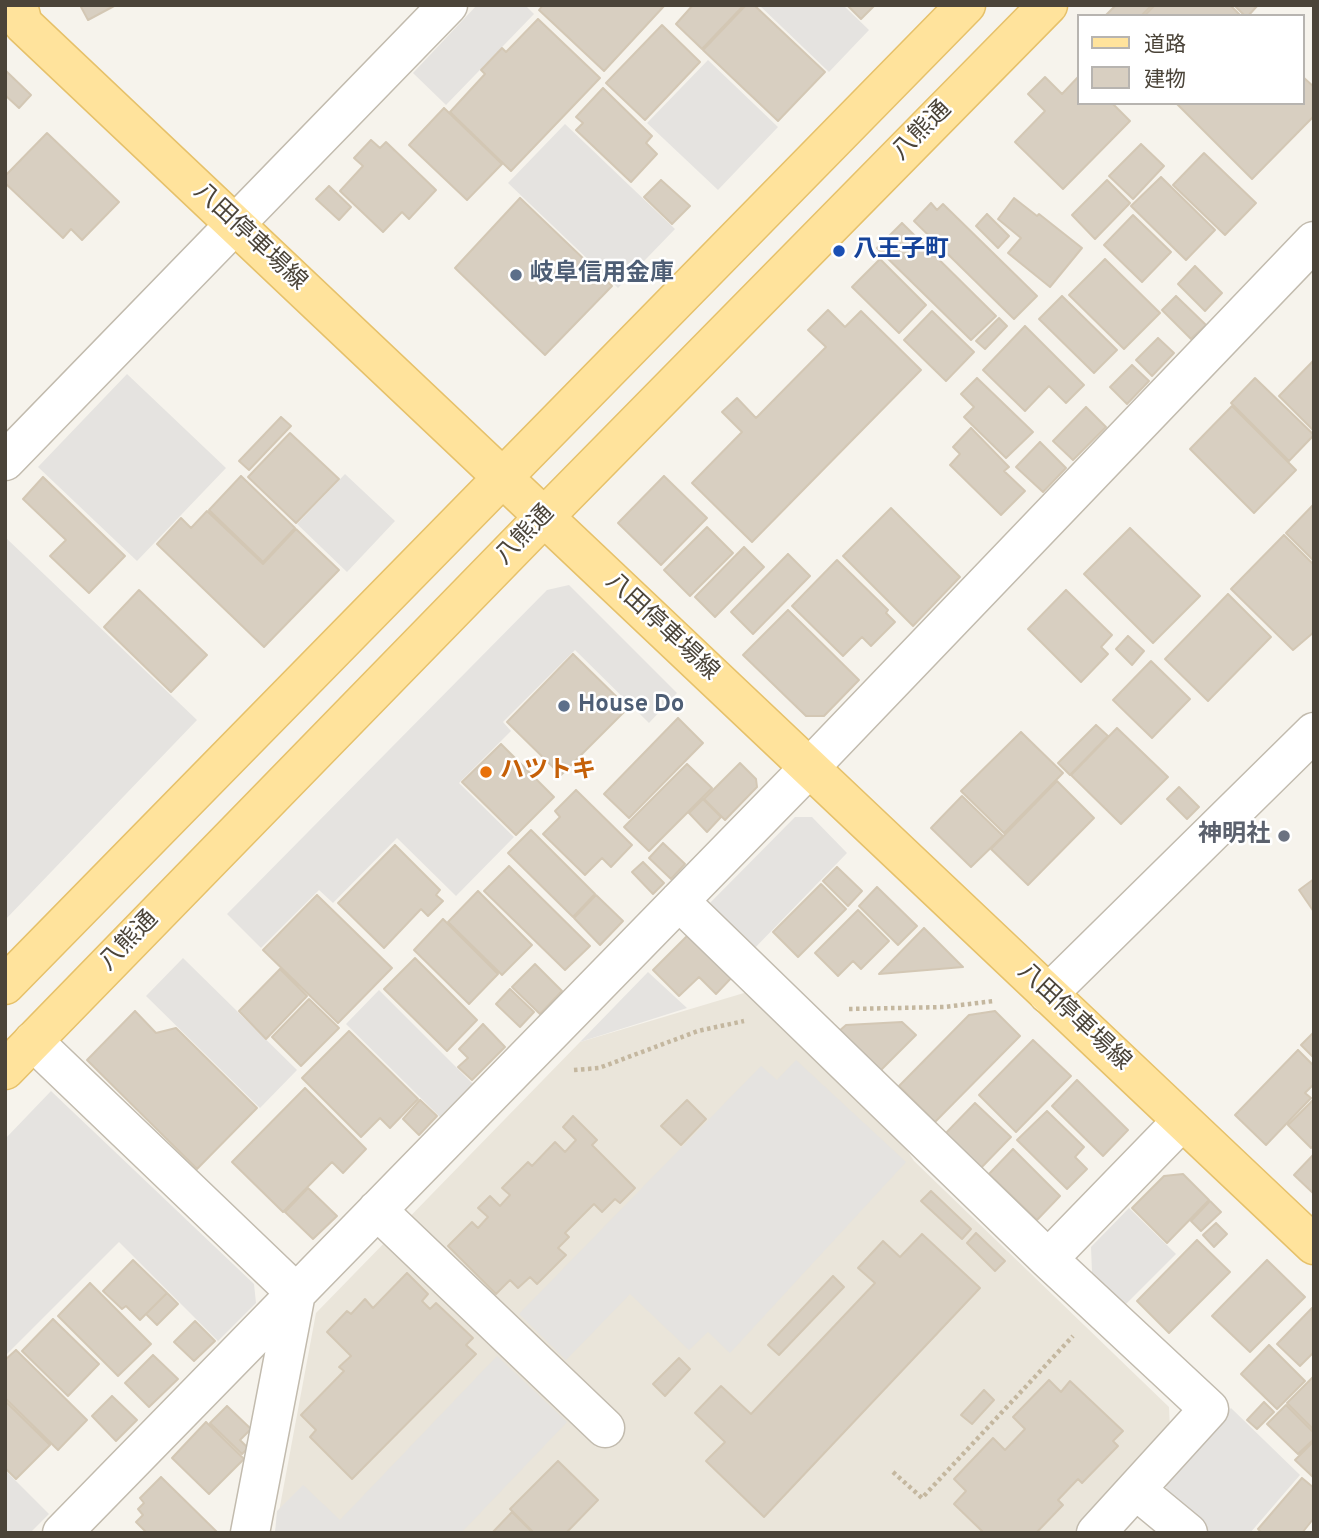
<!DOCTYPE html>
<html>
<head>
<meta charset="utf-8">
<style>
  body { margin:0 }
  #map { position:relative; width:1319px; height:1538px; overflow:hidden; background:#f6f3ec; font-family:Overpass,"Noto Sans JP",sans-serif }
  canvas { display:block }
  .frame { position:absolute; inset:0; border:7px solid #4b4439; pointer-events:none }
  .legend { position:absolute; left:1077px; top:14px; width:228px; height:91px; box-sizing:border-box; background:#fff; border:2px solid #b7b4b0; margin:0; padding:9px 12px; list-style:none; font-size:21px; color:#4b4439 }
  .legend li { display:flex; align-items:center; gap:14px; height:35px }
  .legend b { width:35px; border:2px solid #b7b4b0 }
</style>
</head>
<body>
<div id="map">
<canvas width="1319" height="1538"></canvas>
<div class="frame"></div>
<ul class="legend">
<li><b style="height:9px;background:#ffe39c"></b>道路</li>
<li><b style="height:19px;background:#d8cfc1"></b>建物</li>
</ul>
</div>
<script>
const g = document.querySelector('canvas').getContext('2d');
g.lineJoin = 'round';
function paint(path, color) { g.fillStyle = color; g.fill(path, 'evenodd'); }
const toPath = rows => new Path2D(rows.map(r => 'M' + r).join(''));
function trace(path, color, width, dash) { g.strokeStyle = color; g.lineWidth = width; g.lineCap = dash ? 'butt' : 'round'; g.setLineDash(dash || []); g.stroke(path); }
function write(font, color, halo, rows, align = 'center') {
  g.font = font + ' Overpass,"Noto Sans JP",sans-serif'; g.lineWidth = 5; g.setLineDash([]); g.textBaseline = 'middle'; g.strokeStyle = halo; g.fillStyle = color; for (const [text, x, y, turn = 0] of rows) {
    g.save(); g.translate(x, y); g.rotate((+turn || 0) * Math.PI / 180); g.textAlign = isNaN(turn) ? turn : align; if (halo) g.strokeText(text, 0, 0); g.fillText(text, 0, 0); g.restore();
  }
}
const residential = toPath([
  [754,990,883,1114,914,1161,1169,1407,1170,1430,1075,1533,275,1533,316,1313,580,1042]
]);
const parking = toPath([
  [477,5,525,5,534,14,446,105,413,73],
  [759,5,843,5,869,30,829,72],
  [708,60,778,127,718,190,647,123],
  [565,124,675,229,618,288,508,183],
  [127,374,226,468,137,561,38,467],
  [345,474,395,521,347,572,297,524],
  [5,537,197,720,5,920],
  [569,585,677,693,649,723,575,650,503,722,511,731,459,783,514,837,456,896,397,838,333,903,319,890,261,948,227,914,547,590],
  [795,817,812,817,847,853,749,954,704,909],
  [183,958,297,1070,260,1108,146,996],
  [648,972,687,1008,580,1042],
  [379,990,473,1084,440,1117,346,1024],
  [796,1060,906,1162,730,1353,708,1332,689,1350,630,1294,566,1360,519,1314,761,1066,777,1080],
  [51,1091,254,1284,256,1303,218,1341,119,1242,5,1356,5,1139],
  [1129,1208,1176,1254,1125,1305,1092,1272,1091,1247],
  [497,1356,567,1422,461,1533,275,1533,277,1511,303,1485,340,1520],
  [1231,1408,1300,1475,1250,1533,1211,1533,1167,1495,1165,1476],
  [5,1470,49,1514,30,1533,9,1533,5,1529]
]);
const building = toPath([
  [80,5,116,5,88,20,80,5],
  [543,5,665,5,604,71,539,10,543,5],
  [693,5,744,5,702,49,676,24,693,5],
  [746,5,754,5,825,72,778,121,703,50,746,5],
  [847,5,875,5,861,19,847,5],
  [1116,5,1152,5,1141,16,1105,16,1116,5],
  [1155,5,1230,5,1241,16,1144,16,1155,5],
  [1234,5,1258,5,1248,16,1245,16,1234,5],
  [538,19,600,78,511,171,450,112,485,74,481,70,502,48,506,52,538,19],
  [662,25,700,62,645,120,606,83,662,25],
  [5,70,31,95,19,108,5,95,5,70],
  [1079,76,1079,103,1112,103,1130,121,1063,189,1015,142,1045,111,1028,94,1045,77,1062,94,1079,76],
  [1303,77,1314,87,1314,116,1252,179,1176,103,1303,103,1303,77],
  [603,88,652,136,646,143,657,154,631,182,576,130,583,123,576,117,603,88],
  [444,108,502,164,467,200,409,145,444,108],
  [47,133,119,202,82,240,71,229,63,238,5,183,5,176,47,133],
  [371,140,380,148,386,142,436,190,409,219,402,212,383,232,340,191,363,166,354,158,371,140],
  [1141,144,1164,166,1133,199,1109,176,1141,144],
  [1204,153,1256,203,1225,235,1173,185,1204,153],
  [1161,177,1215,230,1186,260,1131,206,1161,177],
  [661,180,690,206,672,224,644,197,661,180],
  [1107,180,1130,203,1095,239,1072,215,1107,180],
  [329,186,351,207,339,220,316,199,329,186],
  [520,198,612,286,545,355,455,268,520,198],
  [1014,198,1037,216,1039,214,1082,248,1050,287,1008,253,1021,238,998,219,1014,198],
  [931,203,937,210,943,204,1037,296,1014,319,914,221,931,203],
  [987,214,1009,236,998,248,976,226,987,214],
  [1133,215,1171,252,1142,282,1104,245,1133,215],
  [902,223,996,316,971,340,877,248,902,223],
  [880,259,926,305,899,333,852,287,880,259],
  [1105,259,1160,313,1124,349,1069,295,1105,259],
  [1195,266,1222,293,1205,311,1178,284,1195,266],
  [1062,296,1117,350,1094,373,1039,319,1062,296],
  [1176,296,1206,325,1191,339,1162,310,1176,296],
  [828,310,845,327,861,311,921,370,752,542,692,483,742,432,722,412,737,398,756,418,826,347,808,330,828,310],
  [932,311,974,352,946,381,904,340,932,311],
  [999,318,1007,326,985,349,976,341,999,318],
  [1025,326,1084,385,1066,403,1049,386,1025,411,983,370,1025,326],
  [1158,338,1174,353,1152,376,1136,360,1158,338],
  [1314,360,1314,431,1279,396,1314,360],
  [1132,365,1149,381,1127,404,1110,387,1132,365],
  [977,378,1033,432,1006,458,964,417,974,407,961,394,977,378],
  [1255,378,1314,435,1289,461,1231,403,1255,378],
  [1232,406,1296,470,1254,513,1190,449,1232,406],
  [1086,407,1106,427,1073,460,1053,441,1086,407],
  [281,417,291,426,249,470,239,461,281,417],
  [971,428,1009,467,1004,471,1025,491,1001,515,950,465,960,454,953,447,971,428],
  [290,433,339,479,296,523,248,477,290,433],
  [1040,442,1066,468,1043,492,1016,467,1040,442],
  [241,476,295,528,263,562,209,510,241,476],
  [664,476,707,518,661,565,618,523,664,476],
  [43,477,125,556,89,593,50,556,66,540,23,499,43,477],
  [1314,504,1314,561,1286,533,1314,504],
  [891,508,960,577,913,626,843,556,891,508],
  [207,511,263,564,296,529,339,570,264,647,157,544,181,518,191,528,207,511],
  [707,527,733,553,690,596,664,570,707,527],
  [1130,528,1200,596,1153,643,1084,574,1130,528],
  [1284,535,1314,565,1314,632,1293,650,1231,589,1284,535],
  [744,547,764,567,715,617,695,597,744,547],
  [788,554,810,576,753,634,731,612,788,554],
  [837,560,888,610,886,613,895,622,871,646,862,637,843,656,792,606,837,560],
  [139,590,207,655,171,692,104,627,139,590],
  [1066,590,1112,635,1101,647,1108,654,1081,682,1028,629,1066,590],
  [1228,594,1271,637,1208,701,1165,659,1228,594],
  [788,610,859,680,824,716,806,716,743,655,788,610],
  [1128,636,1144,651,1132,665,1116,649,1128,636],
  [573,654,628,708,561,775,507,722,573,654],
  [1151,661,1190,699,1152,738,1113,700,1151,661],
  [678,718,703,743,629,818,604,794,678,718],
  [1096,725,1108,736,1070,775,1058,763,1096,725],
  [1117,728,1168,777,1121,824,1071,775,1117,728],
  [1021,732,1063,773,1004,833,961,791,1021,732],
  [501,744,554,797,516,835,462,782,501,744],
  [740,763,756,779,757,787,725,820,704,799,740,763],
  [687,764,712,788,649,851,624,827,687,764],
  [1057,781,1094,818,1028,885,991,849,1057,781],
  [1179,787,1199,807,1187,819,1167,799,1179,787],
  [576,790,632,845,611,867,602,858,585,875,543,834,560,817,555,811,576,790],
  [962,796,1003,836,971,867,931,828,962,796],
  [703,799,721,817,707,832,689,813,703,799],
  [531,830,595,894,573,917,508,853,531,830],
  [663,843,685,864,671,879,649,858,663,843],
  [395,845,440,890,436,895,443,901,428,916,421,909,384,948,338,903,395,845],
  [643,862,664,883,653,894,632,872,643,862],
  [509,866,590,946,565,970,484,891,509,866],
  [837,867,862,891,848,906,823,881,837,867],
  [1314,879,1314,912,1299,890,1314,879],
  [821,884,846,909,798,957,773,932,821,884],
  [877,887,917,926,898,945,859,906,877,887],
  [478,891,532,945,502,975,448,922,478,891],
  [317,895,392,968,338,1023,263,950,317,895],
  [596,895,623,921,600,945,574,918,596,895],
  [858,910,889,941,861,969,853,961,838,976,815,953,858,910],
  [443,919,498,974,469,1004,414,950,443,919],
  [924,928,963,967,879,974,924,928],
  [692,931,735,974,716,994,699,977,679,996,653,970,692,931],
  [415,958,477,1020,447,1051,384,989,415,958],
  [535,964,562,991,540,1014,512,987,535,964],
  [280,969,307,996,266,1039,239,1011,280,969],
  [510,989,534,1012,520,1027,496,1004,510,989],
  [309,999,339,1028,301,1066,272,1037,309,999],
  [135,1011,156,1033,176,1028,257,1108,197,1169,87,1060,135,1011],
  [995,1011,1020,1036,935,1122,899,1086,969,1015,995,1011],
  [902,1022,916,1035,878,1073,838,1032,846,1025,902,1022],
  [483,1024,505,1047,472,1080,458,1067,468,1058,459,1049,483,1024],
  [349,1031,418,1099,390,1128,380,1118,361,1137,302,1078,349,1031],
  [1314,1032,1314,1058,1301,1045,1314,1032],
  [1033,1040,1071,1076,1016,1132,979,1095,1033,1040],
  [1298,1050,1314,1066,1314,1084,1305,1093,1311,1098,1266,1145,1235,1115,1298,1050],
  [1077,1080,1128,1130,1103,1156,1052,1106,1077,1080],
  [305,1088,366,1149,343,1173,332,1162,283,1212,232,1162,305,1088],
  [1314,1099,1314,1145,1311,1148,1288,1125,1314,1099],
  [420,1100,437,1116,419,1135,403,1119,420,1100],
  [687,1100,706,1119,681,1145,661,1126,687,1100],
  [975,1103,1011,1137,979,1170,944,1135,975,1103],
  [1047,1111,1084,1147,1075,1157,1087,1169,1067,1189,1017,1140,1047,1111],
  [573,1116,597,1140,592,1145,635,1188,620,1203,615,1199,602,1212,594,1204,565,1233,569,1237,558,1248,566,1255,537,1284,530,1277,518,1288,510,1280,496,1294,448,1246,472,1222,478,1228,488,1217,478,1208,490,1196,500,1206,510,1195,502,1188,528,1162,532,1166,555,1142,565,1152,576,1140,563,1127,573,1116],
  [1013,1149,1060,1196,1037,1220,989,1174,1013,1149],
  [1314,1154,1314,1194,1294,1175,1314,1154],
  [1183,1174,1209,1200,1167,1243,1132,1208,1164,1176,1183,1174],
  [308,1188,337,1216,313,1239,285,1212,308,1188],
  [931,1191,971,1229,962,1239,921,1201,931,1191],
  [1210,1201,1221,1212,1201,1231,1191,1221,1210,1201],
  [1216,1223,1227,1234,1214,1247,1203,1235,1216,1223],
  [976,1233,1005,1261,995,1271,967,1243,976,1233],
  [922,1234,980,1288,764,1517,706,1461,725,1442,695,1413,721,1386,751,1414,875,1283,858,1268,883,1241,900,1257,922,1234],
  [1197,1240,1230,1272,1169,1333,1137,1301,1197,1240],
  [133,1260,167,1293,140,1320,126,1306,122,1309,103,1291,133,1260],
  [1267,1260,1305,1297,1250,1352,1212,1316,1267,1260],
  [407,1273,428,1294,422,1301,430,1309,436,1303,473,1338,466,1345,476,1354,352,1479,310,1437,316,1430,301,1415,344,1371,339,1367,351,1356,327,1332,347,1311,351,1314,365,1299,373,1308,407,1273],
  [833,1276,844,1287,779,1355,768,1345,833,1276],
  [90,1283,151,1344,118,1376,58,1316,90,1283],
  [167,1293,178,1304,157,1325,146,1314,167,1293],
  [1312,1308,1314,1352,1300,1366,1277,1344,1312,1308],
  [53,1319,99,1364,68,1396,22,1351,53,1319],
  [195,1321,215,1341,194,1361,174,1342,195,1321],
  [1269,1345,1305,1381,1277,1409,1241,1374,1269,1345],
  [16,1350,87,1420,58,1450,5,1398,5,1360,16,1350],
  [153,1355,178,1379,149,1407,125,1383,153,1355],
  [679,1358,690,1369,665,1396,653,1384,679,1358],
  [1314,1376,1314,1430,1287,1403,1314,1376],
  [1049,1380,1061,1392,1070,1381,1123,1431,1113,1441,1118,1446,1082,1483,1078,1479,1058,1500,1063,1505,1036,1533,984,1533,954,1504,966,1491,954,1479,993,1438,1005,1450,1025,1429,1013,1417,1049,1380],
  [984,1390,994,1400,972,1424,961,1415,984,1390],
  [112,1396,137,1420,116,1441,92,1416,112,1396],
  [5,1401,50,1445,16,1479,5,1468,5,1401],
  [1264,1402,1274,1412,1257,1429,1247,1420,1264,1402],
  [1286,1405,1314,1433,1314,1439,1298,1454,1267,1424,1286,1405],
  [227,1406,251,1429,240,1440,248,1448,242,1454,210,1423,227,1406],
  [206,1422,244,1459,209,1494,172,1458,206,1422],
  [1314,1441,1314,1478,1295,1460,1314,1441],
  [558,1461,598,1500,566,1533,534,1533,510,1509,558,1461],
  [161,1477,218,1533,147,1533,136,1522,143,1515,138,1509,144,1503,140,1498,161,1477],
  [1302,1478,1314,1488,1314,1518,1302,1533,1262,1533,1258,1529,1302,1478],
  [512,1512,533,1533,492,1533,512,1512]
]);
const path = toPath([
  [849,1009,944,1007,994,1001],
  [574,1070,599,1068,698,1031,744,1021],
  [893,1472,922,1498,1073,1336]
]);
const minor = toPath([
  [5,461,448,5],
  [679,901,1048,1259,1209,1409,1096,1533],
  [1048,994,1314,732],
  [33,1041,296,1293,250,1533],
  [377,1210,605,1428],
  [1048,1259,1182,1121],
  [1136,1490,1188,1533],
  [62,1533,809,768,1314,241]
]);
const major = toPath([
  [18,5,23,24,1314,1245],
  [5,985,966,5],
  [5,1070,544,517,1048,5]
]);
const markers = [
  [839,251,7,"#1a4fb4"],
  [516,275,7,"#5c6f8a"],
  [564,706,7,"#5c6f8a"],
  [486,772,7,"#e8710a"],
  [1284,836,7,"#6b7280"]
];
const streetNames = [
  ["八熊通",923,132,-45],
  ["八田停車場線",249,238,43],
  ["八熊通",526,536,-46],
  ["八田停車場線",661,628,43],
  ["八熊通",130,942,-46],
  ["八田停車場線",1073,1018,43]
];
const transitNames = [
  ["八王子町",853,251]
];
const serviceNames = [
  ["岐阜信用金庫",530,275],
  ["House Do",578,706]
];
const foodNames = [
  ["ハツトキ",500,772]
];
const worshipNames = [
  ["神明社",1270,836]
];
paint(residential, '#eae5da');
paint(parking, '#e5e3e0');
paint(building, '#d8cfc1');
trace(building, '#d3c7b4', 2);
trace(minor, '#c2bbae', 41);
trace(major, '#e6c16a', 41);
trace(path, '#c4b79f', 4.5, [3.5, 3.5]);
trace(minor, '#fff', 38);
trace(major, '#ffe39c', 38);
for (const [x, y, r, color] of markers) { const dot = new Path2D(); dot.arc(x, y, r, 0, 2 * Math.PI); g.fillStyle = color; g.fill(dot); trace(dot, '#fff', 2.5); }
write('24px', '#4b4439', '#fff', streetNames);
write('bold 24px', '#164399', '#fff', transitNames, 'left');
write('bold 24px', '#4e5e75', '#fff', serviceNames, 'left');
write('bold 24px', '#c56008', '#fff', foodNames, 'left');
write('bold 24px', '#5b616d', '#fff', worshipNames, 'right');
</script>
</body>
</html>
